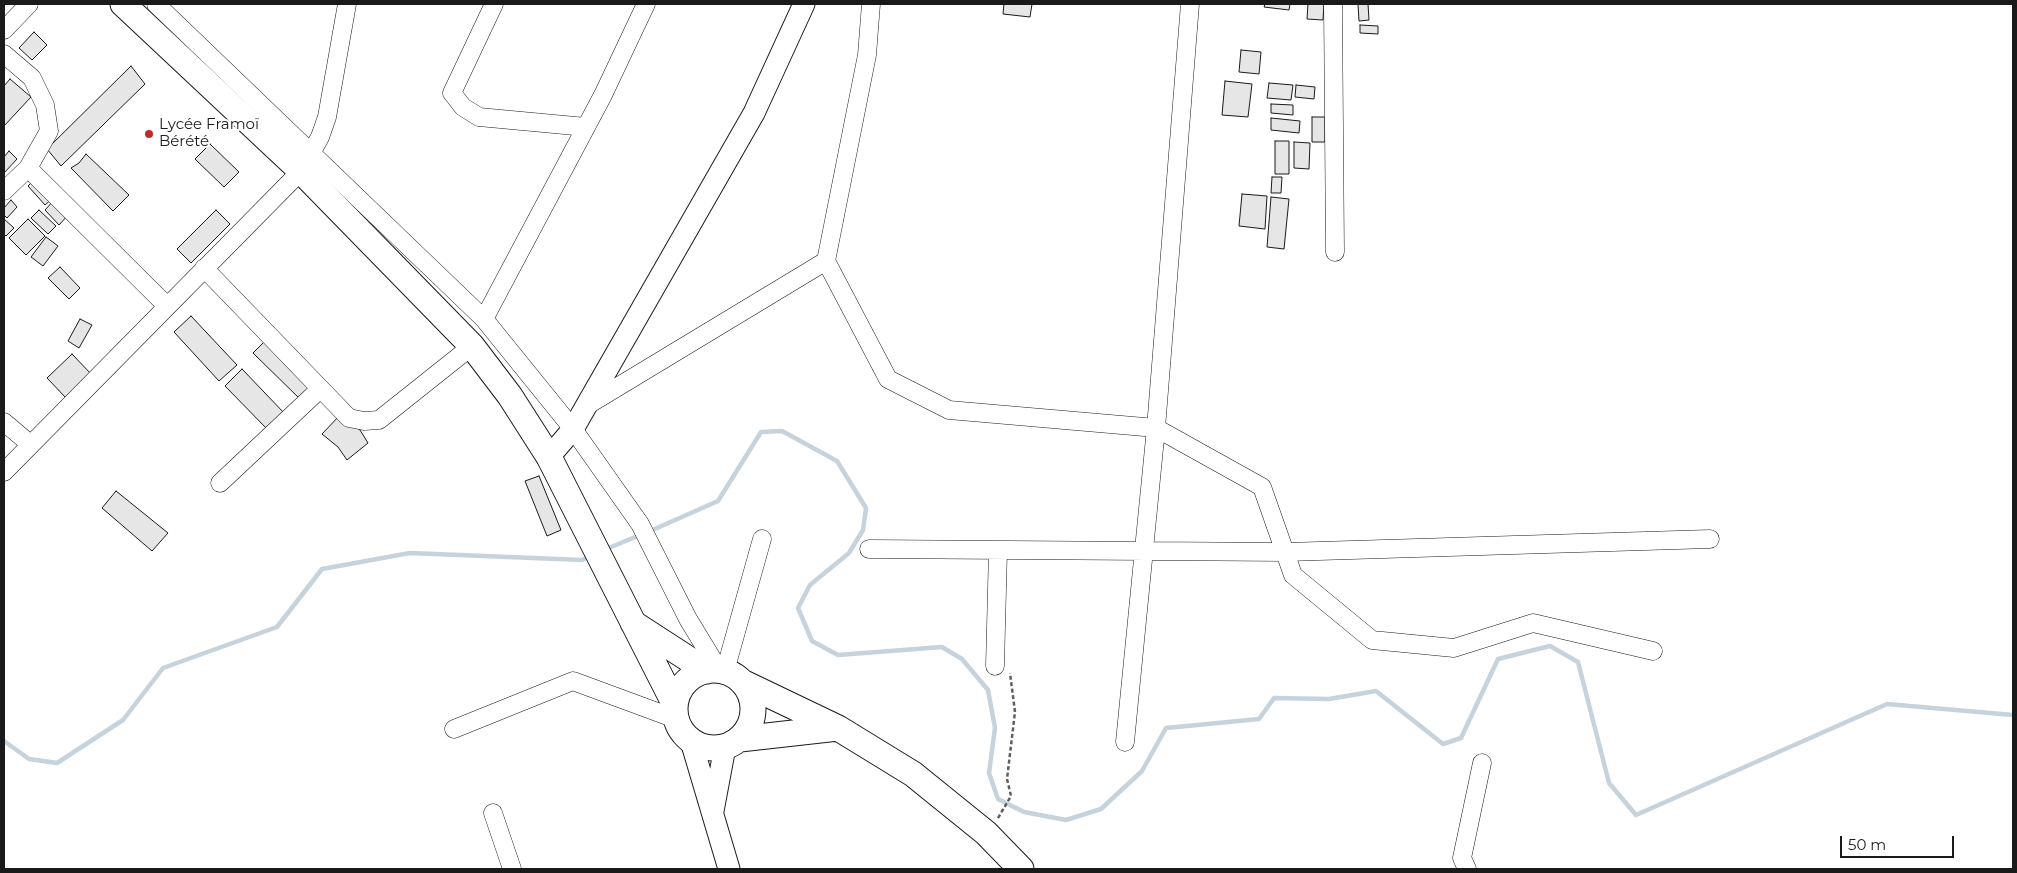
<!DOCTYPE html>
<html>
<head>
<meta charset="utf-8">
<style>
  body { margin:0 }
  #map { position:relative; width:2017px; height:873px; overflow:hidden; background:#fff; font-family:Montserrat,sans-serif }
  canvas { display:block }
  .frame { position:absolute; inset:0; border:5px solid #1a1a1a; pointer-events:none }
  .scale { position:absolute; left:1840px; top:836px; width:114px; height:22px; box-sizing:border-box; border:2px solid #1a1a1a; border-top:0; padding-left:6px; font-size:15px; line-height:18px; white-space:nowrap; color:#1a1a1a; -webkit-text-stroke:4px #fff; paint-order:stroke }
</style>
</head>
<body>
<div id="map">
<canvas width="2017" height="873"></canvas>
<div class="frame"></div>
<div class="scale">50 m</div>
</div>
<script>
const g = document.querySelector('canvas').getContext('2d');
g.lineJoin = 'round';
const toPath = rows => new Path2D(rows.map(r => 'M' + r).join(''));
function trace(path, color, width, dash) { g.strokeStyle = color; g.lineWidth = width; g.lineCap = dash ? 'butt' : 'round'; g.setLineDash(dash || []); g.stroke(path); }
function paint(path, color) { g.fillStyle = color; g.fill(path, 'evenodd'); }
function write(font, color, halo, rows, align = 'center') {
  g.font = font + ' Montserrat,sans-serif'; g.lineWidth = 4; g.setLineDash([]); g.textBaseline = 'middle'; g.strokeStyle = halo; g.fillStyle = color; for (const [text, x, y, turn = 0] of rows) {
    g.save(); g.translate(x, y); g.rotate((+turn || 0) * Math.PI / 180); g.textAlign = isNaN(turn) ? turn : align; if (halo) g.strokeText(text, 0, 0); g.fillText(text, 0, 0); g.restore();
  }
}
const stream = toPath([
  [648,532,718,501,761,432,782,431,837,461,866,508,863,530,849,553,810,585,798,608,812,641,838,655,942,647,962,659,988,690,995,728,989,773,998,799,1024,812,1066,820,1101,809,1142,771,1166,728,1259,719,1274,698,1329,699,1376,691,1443,744,1461,738,1498,659,1550,646,1578,662,1609,783,1636,815,1887,704,2013,715],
  [604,550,640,535],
  [4,741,29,759,57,763,123,720,163,668,277,627,322,569,410,553,582,560,590,556]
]);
const building = toPath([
  [1004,4,1032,4,1030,17,1003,14,1004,4],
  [1265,4,1290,4,1289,10,1264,7,1265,4],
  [1308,4,1324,4,1323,20,1307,19,1308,4],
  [1358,4,1368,4,1369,20,1359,21,1358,4],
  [1360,25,1378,26,1378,34,1360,33,1360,25],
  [34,32,47,45,32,60,19,48,34,32],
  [1241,50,1261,52,1259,74,1239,72,1241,50],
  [131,66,145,84,61,166,47,149,131,66],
  [10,79,31,97,4,126,4,86,10,79],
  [1225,81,1252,84,1248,117,1222,115,1225,81],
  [1269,83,1293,85,1291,100,1267,98,1269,83],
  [1296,85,1315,87,1314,99,1295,97,1296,85],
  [1271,104,1293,105,1293,115,1271,113,1271,104],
  [1312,117,1325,117,1325,142,1312,142,1312,117],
  [1271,118,1300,121,1299,133,1271,130,1271,118],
  [1275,141,1289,141,1289,174,1275,174,1275,141],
  [1294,142,1310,143,1309,169,1294,168,1294,142],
  [210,144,239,172,224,187,195,159,210,144],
  [9,151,17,159,4,173,4,157,9,151],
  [86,154,129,195,113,211,71,168,79,163,86,154],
  [1272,177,1282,177,1281,193,1271,193,1272,177],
  [36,178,54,197,45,205,28,186,36,178],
  [1242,194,1267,196,1265,229,1239,226,1242,194],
  [1271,197,1289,199,1284,249,1267,247,1271,197],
  [55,199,69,214,59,225,45,210,55,199],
  [11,200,17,207,7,218,4,215,4,208,11,200],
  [39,210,56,226,48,234,31,218,39,210],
  [216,210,230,224,191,263,177,249,216,210],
  [4,219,14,228,6,236,4,234,4,219],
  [28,219,45,236,26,255,9,238,28,219],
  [46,237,58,246,43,266,31,257,46,237],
  [60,267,80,288,69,299,48,278,60,267],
  [191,316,237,365,219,381,174,332,191,316],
  [80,319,92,325,79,348,68,341,80,319],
  [266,340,315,388,302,401,253,353,266,340],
  [72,354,92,375,67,399,47,378,72,354],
  [242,369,286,415,269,431,225,386,242,369],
  [341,414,360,430,368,443,347,460,338,447,322,434,341,414],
  [539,476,561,530,547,536,525,481,539,476],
  [116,491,168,533,152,551,102,508,116,491]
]);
const path = toPath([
  [998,818,1011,796,1007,779,1015,712,1010,673]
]);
const minor = toPath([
  [156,4,484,319,573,429,640,524,688,619,719,670],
  [494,4,452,93,463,107,479,117,586,127],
  [1333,4,1335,252],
  [4,30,29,4],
  [4,54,32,78,45,105,49,131,28,168,4,191],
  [28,168,167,306],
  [826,261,888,379,949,410,1156,428,1262,487,1293,575,1372,640,1454,648,1533,623,1653,651],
  [204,268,349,418,364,421,379,420,472,346],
  [484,319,603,95,646,4],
  [586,406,826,261,867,55,871,4],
  [4,422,30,444],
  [4,472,301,171,320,137,327,117,347,4],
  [220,483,320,389],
  [869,549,1286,552,1710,539],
  [995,666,998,550],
  [725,671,762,539],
  [454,729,573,681,676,719],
  [1125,742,1156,428,1190,4],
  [493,813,512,869],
  [1467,869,1462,858,1482,763]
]);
const major = toPath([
  [549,457,573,429,754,113,804,4],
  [691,741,729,869],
  [713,811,725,747]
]);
const highway = toPath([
  [123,4,301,171,472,346,510,396,549,457,675,705],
  [633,623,707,671],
  '675 709a39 39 0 1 1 78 0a39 39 0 1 1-78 0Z',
  [742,682,838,728,913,774,986,833,1021,869],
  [740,739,838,728]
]);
const markers = [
  [149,134,5,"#c62828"]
];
const poiNames = [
  ["Lycée Framoï",159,125],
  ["Bérété",159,142]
];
trace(stream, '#c6d2dc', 4.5);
paint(building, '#e6e6e6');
trace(building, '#1a1a1a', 1);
trace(minor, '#1a1a1a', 19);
trace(major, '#1a1a1a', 23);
trace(highway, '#1a1a1a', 27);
trace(path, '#5f5f5f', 2.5, [4, 2.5]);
trace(minor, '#fff', 18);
trace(major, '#fff', 21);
trace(highway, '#fff', 25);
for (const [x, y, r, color] of markers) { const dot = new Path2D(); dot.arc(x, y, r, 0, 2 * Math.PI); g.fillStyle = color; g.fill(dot); trace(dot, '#fff', 2); }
write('15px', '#1a1a1a', '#fff', poiNames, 'left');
</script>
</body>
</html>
